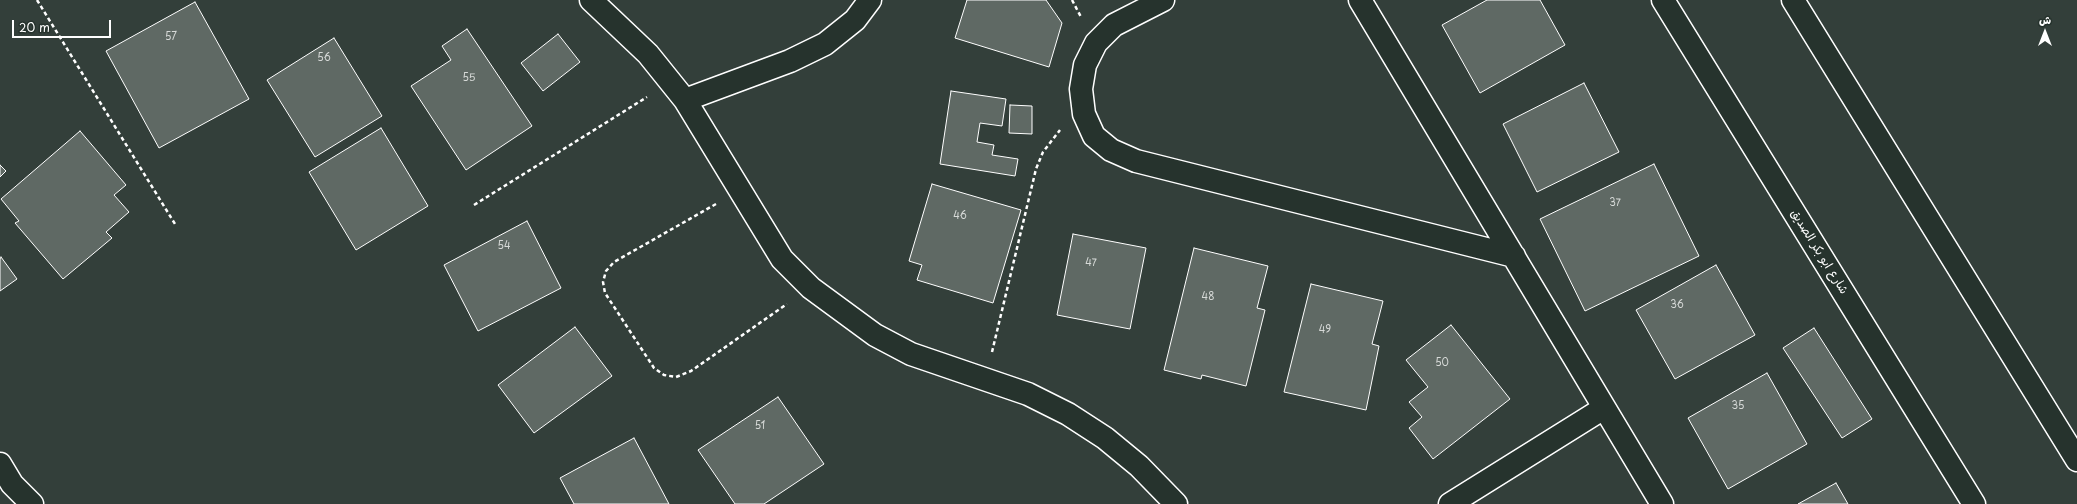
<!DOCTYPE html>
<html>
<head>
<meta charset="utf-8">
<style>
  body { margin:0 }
  #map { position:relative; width:2077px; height:504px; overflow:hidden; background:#333f3a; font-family:"Playpen Sans","Playpen Sans Arabic",sans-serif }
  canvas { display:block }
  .north { position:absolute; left:2025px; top:12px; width:40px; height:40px; -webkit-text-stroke:3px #26332d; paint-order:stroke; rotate:0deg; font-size:11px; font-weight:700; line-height:16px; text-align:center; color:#fff }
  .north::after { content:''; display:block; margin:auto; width:14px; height:18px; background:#fff; clip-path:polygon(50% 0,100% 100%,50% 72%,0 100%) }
  .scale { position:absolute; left:12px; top:20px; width:99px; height:18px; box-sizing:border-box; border:2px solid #fff; border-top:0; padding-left:5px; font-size:12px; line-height:14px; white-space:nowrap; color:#fff; -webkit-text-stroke:3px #26332d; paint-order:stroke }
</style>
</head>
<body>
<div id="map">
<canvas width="2077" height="504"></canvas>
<div class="north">ش</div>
<div class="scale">20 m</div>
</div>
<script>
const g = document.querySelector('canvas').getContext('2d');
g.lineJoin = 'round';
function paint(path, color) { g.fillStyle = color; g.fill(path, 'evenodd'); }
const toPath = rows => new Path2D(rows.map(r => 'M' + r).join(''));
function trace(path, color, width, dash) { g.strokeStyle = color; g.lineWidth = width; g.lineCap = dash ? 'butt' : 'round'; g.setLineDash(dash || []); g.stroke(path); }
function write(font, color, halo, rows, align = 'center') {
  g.font = font + ' "Playpen Sans","Playpen Sans Arabic",sans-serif'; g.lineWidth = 3; g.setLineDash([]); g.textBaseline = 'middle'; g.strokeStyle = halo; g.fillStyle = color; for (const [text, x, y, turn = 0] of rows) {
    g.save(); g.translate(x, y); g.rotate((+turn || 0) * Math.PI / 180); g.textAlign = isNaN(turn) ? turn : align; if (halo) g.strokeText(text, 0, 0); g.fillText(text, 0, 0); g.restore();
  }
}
const building = toPath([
  [967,0,1046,0,1062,23,1049,67,955,38,967,0],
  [1487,0,1540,0,1565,45,1480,93,1442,25,1487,0],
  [195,2,249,99,159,148,106,51,195,2],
  [467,29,532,126,466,170,411,86,451,60,442,46,467,29],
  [558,34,580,62,543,91,521,63,558,34],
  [334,38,382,116,315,157,267,80,334,38],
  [1584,83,1619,152,1537,192,1503,124,1584,83],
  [951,91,1006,99,1002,126,980,123,977,142,994,145,992,155,1018,159,1015,176,940,164,951,91],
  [1010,105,1032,106,1032,134,1009,133,1010,105],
  [381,128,428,206,356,250,309,172,381,128],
  [80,131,126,185,114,195,129,212,106,232,112,238,63,279,15,223,19,221,1,199,80,131],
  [1654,164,1699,256,1585,311,1540,219,1654,164],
  [0,165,6,171,0,177,0,165],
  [932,184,1021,210,993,303,917,280,922,265,909,261,932,184],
  [527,221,561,288,478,331,444,265,527,221],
  [1073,234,1146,248,1130,329,1057,315,1073,234],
  [1194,248,1268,266,1257,308,1265,310,1246,386,1202,375,1201,379,1164,370,1194,248],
  [1,257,17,279,0,291,0,259,1,257],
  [1716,265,1755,335,1675,379,1636,310,1716,265],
  [1311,284,1383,301,1372,344,1379,346,1366,410,1284,392,1311,284],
  [1451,325,1510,399,1433,459,1409,428,1422,417,1409,402,1428,387,1406,360,1451,325],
  [575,327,612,376,534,433,498,385,575,327],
  [1814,328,1872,419,1842,438,1783,348,1814,328],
  [1767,373,1807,444,1728,489,1688,418,1767,373],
  [778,397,824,464,764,504,735,504,698,450,778,397],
  [634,438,669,504,574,504,560,478,634,438],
  [1836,483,1848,504,1798,504,1836,483]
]);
const path = toPath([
  [37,0,175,224],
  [1072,0,1081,17],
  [716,204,614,262,606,271,603,282,605,293,654,368,664,375,676,377,691,371,787,304],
  [474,205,647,97],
  [992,352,1036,169,1043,152,1060,130]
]);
const minor = toPath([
  [591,0,648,54,685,100,782,259,811,288,875,335,911,354,1028,394,1068,414,1105,438,1139,466,1176,504],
  [1163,0,1114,25,1096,43,1085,65,1081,89,1084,114,1094,136,1111,150,1136,161,1514,256],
  [1360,0,1662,504],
  [685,100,790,61,825,44,855,20,870,0],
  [0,464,12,484,32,504],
  [1450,504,1604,408]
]);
const major = toPath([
  [1663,0,1974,504],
  [1793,0,2077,460]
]);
const numberNames = [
  ["57",171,37],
  ["56",324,58],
  ["55",469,78],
  ["37",1615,203],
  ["46",960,216],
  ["54",504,246],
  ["47",1091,263],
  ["48",1208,297],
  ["36",1677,305],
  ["49",1325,330],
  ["50",1442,363],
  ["35",1738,406],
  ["51",760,426]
];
const streetNames = [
  ["شارع ابو بكر الصديق",1819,252,58]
];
paint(building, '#5f6964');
trace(building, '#fff', 1);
trace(minor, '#fff', 25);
trace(major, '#fff', 25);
trace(path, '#fff', 2.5, [4, 3]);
trace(minor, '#26332d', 22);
trace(major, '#26332d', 22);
write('10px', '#d7dad8', null, numberNames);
write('12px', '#fff', '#26332d', streetNames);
</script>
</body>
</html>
